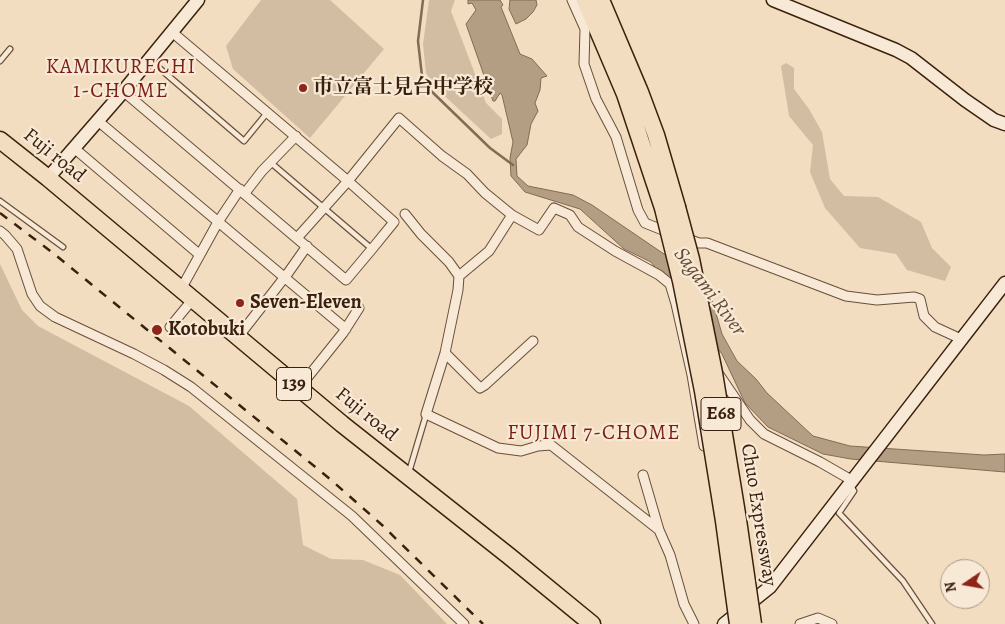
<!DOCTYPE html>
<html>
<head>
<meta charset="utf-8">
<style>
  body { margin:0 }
  #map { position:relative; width:1005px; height:624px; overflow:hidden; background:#f2ddc0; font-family:Alegreya,serif }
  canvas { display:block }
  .north { position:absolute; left:940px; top:559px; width:50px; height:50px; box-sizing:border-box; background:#f7e9d6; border:1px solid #ab9986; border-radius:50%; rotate:258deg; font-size:14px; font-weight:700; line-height:20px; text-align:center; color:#3a200d }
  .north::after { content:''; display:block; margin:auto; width:18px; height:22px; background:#8f2418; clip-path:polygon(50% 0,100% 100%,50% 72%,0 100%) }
</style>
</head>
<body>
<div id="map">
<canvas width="1005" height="624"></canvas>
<div class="north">N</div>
</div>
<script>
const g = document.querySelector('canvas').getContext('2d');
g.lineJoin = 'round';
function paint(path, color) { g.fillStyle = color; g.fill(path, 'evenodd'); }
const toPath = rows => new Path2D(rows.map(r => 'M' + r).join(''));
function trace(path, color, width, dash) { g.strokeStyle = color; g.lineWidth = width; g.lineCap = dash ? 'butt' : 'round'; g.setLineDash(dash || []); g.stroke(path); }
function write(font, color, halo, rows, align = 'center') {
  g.font = font + ' Alegreya,"Noto Serif JP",serif'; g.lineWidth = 4.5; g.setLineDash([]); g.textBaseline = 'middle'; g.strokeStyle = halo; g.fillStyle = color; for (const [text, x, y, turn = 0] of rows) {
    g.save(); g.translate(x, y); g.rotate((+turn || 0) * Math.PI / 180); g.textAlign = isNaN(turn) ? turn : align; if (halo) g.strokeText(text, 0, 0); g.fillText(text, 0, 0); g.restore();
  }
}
const green = toPath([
  [261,0,330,0,384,49,310,138,233,69,226,46],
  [429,0,455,0,451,11,486,103,502,119,502,134,491,139,436,88,426,73,423,44],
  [786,63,794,68,794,89,809,109,822,132,830,179,844,196,878,197,921,222,932,248,951,267,945,281,907,270,896,254,860,248,825,208,810,172,813,145,789,116,781,66],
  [0,264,22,310,38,326,189,406,297,499,303,545,331,559,363,560,400,575,447,624,0,624]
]);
const water = toPath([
  [468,0,500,0,503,5,501,7,520,54,532,59,547,76,541,78,540,90,535,103,538,111,531,124,527,145,516,159,517,176,528,186,573,195,592,205,664,254,711,296,722,334,737,361,756,379,767,393,813,436,850,446,984,455,1005,454,1005,472,851,459,823,454,768,427,745,403,722,354,651,262,624,249,580,209,525,192,511,176,510,158,513,142,502,95,500,93,495,101,493,101,466,24,476,10,472,3,468,4,468,0],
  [510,0,536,0,537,5,533,12,526,19,516,24,509,9,510,0]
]);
const stream = toPath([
  [423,0,418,41,422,76,427,87,490,148,513,165]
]);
const lane = toPath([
  [0,61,10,49],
  [151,61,244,141,267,113],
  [270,162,372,249],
  [0,201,63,247],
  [409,472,426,415],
  [850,485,854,491,839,513,903,581,932,624]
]);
const street = toPath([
  [572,0,585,29,584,64,596,99,616,137,638,210,645,223,670,233],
  [123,91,346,280,372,249,394,222,348,181,172,32],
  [98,121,346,329],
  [74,148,200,255],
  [245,193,262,171,296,136],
  [405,214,421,234,449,262,459,276,458,290,445,353,426,414,498,448,521,451,538,446,551,445,659,530],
  [0,231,5,235,17,249,32,294,40,306,55,317,134,354,164,370,191,387,352,516,464,624],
  [297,238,348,181,399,118,442,156,467,174,485,193,512,215],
  [685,238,699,243,707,243,846,296,877,300,914,297,920,299,924,316,935,327,961,339],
  [459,276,489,251,512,215,539,230,554,208,570,215,578,227,615,251,659,275,670,284,676,304,692,375,704,446],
  [181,289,218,222,240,189],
  [170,327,193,299],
  [238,337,288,273,307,246],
  [445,353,480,388,485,385,533,341],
  [718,373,750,420,764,434,820,462,853,481],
  [299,388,343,333,359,308],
  [643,475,659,530,670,555,684,604,694,624],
  [800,624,818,618,832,624]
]);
const secondary = toPath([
  [773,0,896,50,911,58,965,100,994,120,1005,124],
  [48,178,121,94,198,0],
  [724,624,770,587,1005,283]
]);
const highway = toPath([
  [585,0,625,94,663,208],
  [601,0,640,92,656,135,677,207],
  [0,140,48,178,342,424,509,556,592,624]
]);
const rail = toPath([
  [0,213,53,253,330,479,382,525,483,624]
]);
const highwayBridge = toPath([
  [677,207,691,259,714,373,738,520,753,624],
  [663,208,681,281,703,391,724,521,738,624]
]);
const markers = [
  [303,88,5,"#8f2418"],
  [240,303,5,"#8f2418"],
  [157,330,6,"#8f2418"]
];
const shields = [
  [294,384,35],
  [721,414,40]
];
const shieldNames = [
  ["139",294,384],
  ["E68",721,414]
];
const poiNames = [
  ["市立富士見台中学校",313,88],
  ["Seven-Eleven",250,303],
  ["Kotobuki",168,330]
];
const streetNames = [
  ["Fuji road",54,156,39],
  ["Fuji road",366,415,39],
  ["Chuo Expressway",758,515,81]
];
const neighbourhoodNames = [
  ["KAMIKURECHI",121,68],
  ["1-CHOME",121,92],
  ["FUJIMI 7-CHOME",594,434]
];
const waterNames = [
  ["Sagami River",709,292,53]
];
paint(green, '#d3bda2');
paint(water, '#b39d83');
trace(water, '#836b54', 1);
trace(stream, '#836b54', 2.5);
trace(lane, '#684f3a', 7);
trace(street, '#684f3a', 11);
trace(secondary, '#3a200d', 15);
trace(highway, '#3a200d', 19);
trace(lane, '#f7e9d6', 4.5);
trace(street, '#f7e9d6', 9);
trace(secondary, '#f7e9d6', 12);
trace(highway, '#f2ddc0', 16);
trace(rail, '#3a200d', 2.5, [9, 9]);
trace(highwayBridge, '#3a200d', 19, []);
trace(highwayBridge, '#f2ddc0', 16);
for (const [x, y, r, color] of markers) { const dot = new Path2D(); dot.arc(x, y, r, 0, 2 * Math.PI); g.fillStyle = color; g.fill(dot); trace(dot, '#f7e9d6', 2); }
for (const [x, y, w] of shields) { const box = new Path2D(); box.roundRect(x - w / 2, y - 16.5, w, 33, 4); g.fillStyle = '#f7e9d6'; g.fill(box); trace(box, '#3a200d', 1); }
write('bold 19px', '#3a200d', null, shieldNames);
write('bold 20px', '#3a200d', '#f7e9d6', poiNames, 'left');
write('20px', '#3a200d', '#f7e9d6', streetNames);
g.letterSpacing = '1px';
write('21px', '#7a1f14', '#f7e9d6', neighbourhoodNames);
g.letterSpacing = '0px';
write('italic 21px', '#644c36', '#f7e9d6', waterNames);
</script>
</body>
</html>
